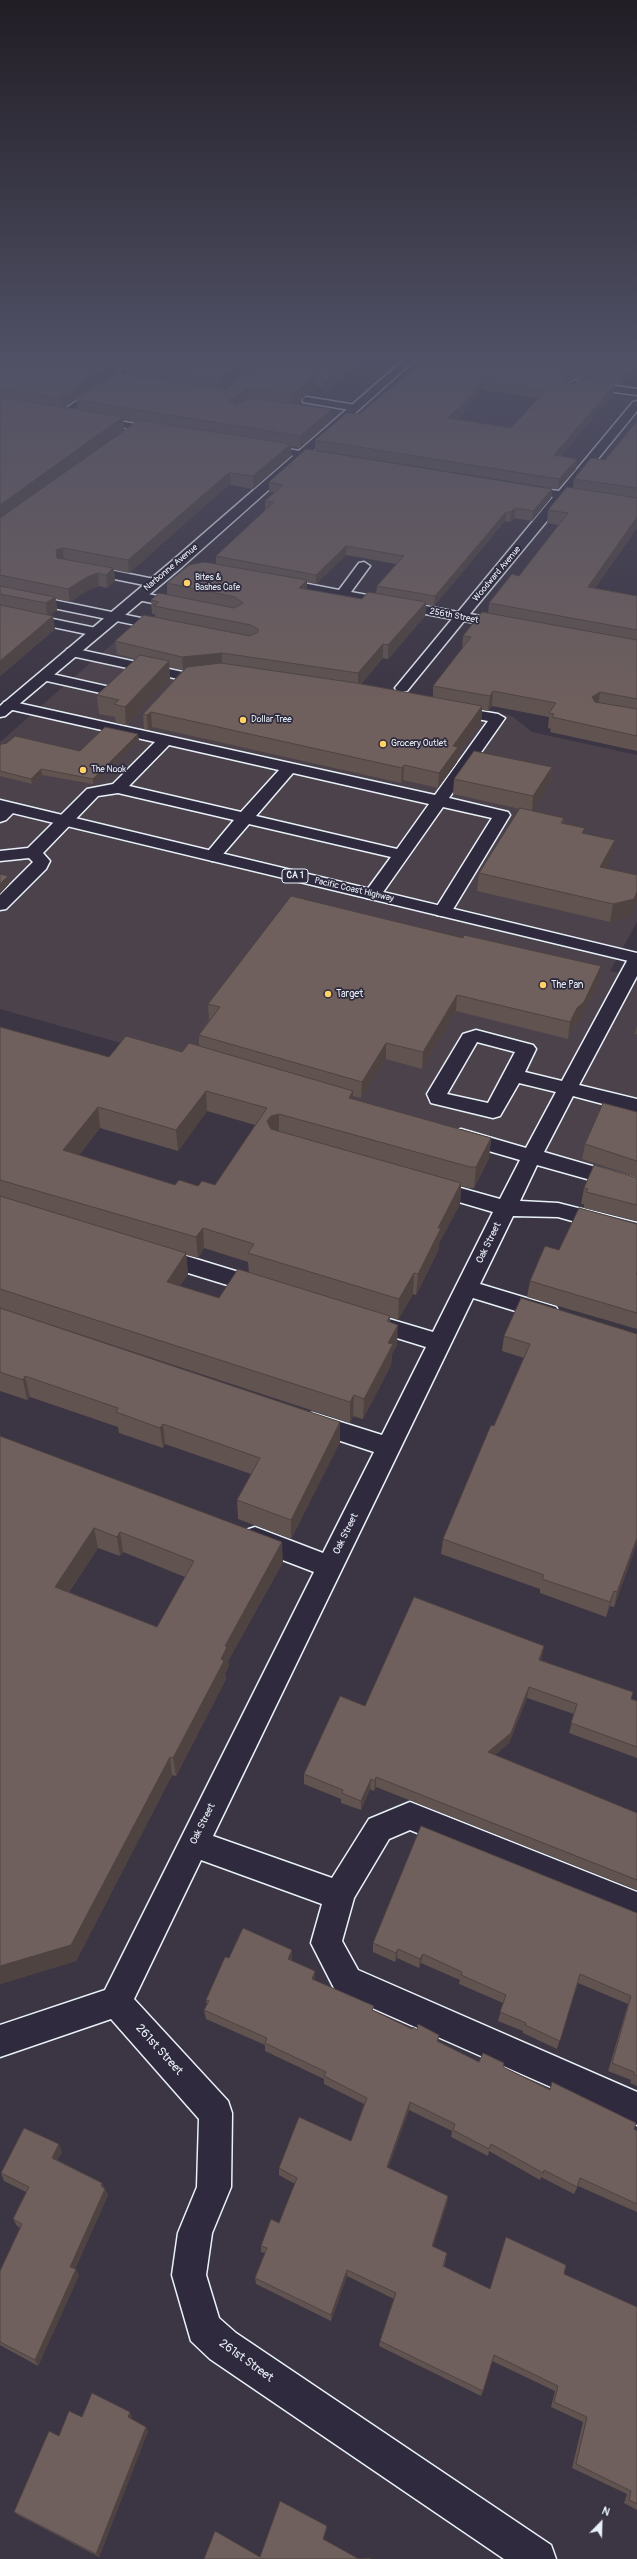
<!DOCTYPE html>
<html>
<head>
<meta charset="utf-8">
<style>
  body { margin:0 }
  #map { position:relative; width:637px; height:2559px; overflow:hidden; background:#3c3543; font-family:Pangolin,sans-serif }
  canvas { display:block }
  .north { position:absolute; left:581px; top:2503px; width:40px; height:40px; -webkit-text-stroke:3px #2f2a3d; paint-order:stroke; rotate:23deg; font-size:11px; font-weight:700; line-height:16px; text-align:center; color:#e8f1f8 }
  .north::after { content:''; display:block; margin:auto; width:14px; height:18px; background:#e8f1f8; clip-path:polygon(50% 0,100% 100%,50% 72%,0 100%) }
</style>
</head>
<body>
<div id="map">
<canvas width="637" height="2559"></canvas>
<div class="north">N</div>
</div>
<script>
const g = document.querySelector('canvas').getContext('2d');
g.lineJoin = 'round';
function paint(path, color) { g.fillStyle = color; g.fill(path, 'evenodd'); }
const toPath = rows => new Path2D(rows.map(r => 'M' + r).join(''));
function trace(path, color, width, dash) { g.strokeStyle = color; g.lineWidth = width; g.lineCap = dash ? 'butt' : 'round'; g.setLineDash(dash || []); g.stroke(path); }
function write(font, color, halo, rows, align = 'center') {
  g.font = font + ' Pangolin,sans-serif'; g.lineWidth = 3.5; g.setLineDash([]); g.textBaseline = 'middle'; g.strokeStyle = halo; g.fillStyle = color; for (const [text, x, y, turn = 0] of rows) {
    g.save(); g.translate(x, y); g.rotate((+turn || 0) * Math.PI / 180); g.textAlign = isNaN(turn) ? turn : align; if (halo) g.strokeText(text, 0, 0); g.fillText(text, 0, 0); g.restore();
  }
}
const built = toPath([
  [120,637,512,716,532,732,637,755,637,922,610,971,637,977,637,1188,0,1009,0,742]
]);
const minor = toPath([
  [139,358,151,358,67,417,59,417,59,413,139,358],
  [574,380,637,389,637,395,577,387,572,392,564,392,564,388,574,380],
  [307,397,356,405,361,408,356,411,303,402,303,398,307,397],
  [637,401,637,411,570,493,637,503,637,511,565,499,470,614,511,622,513,625,511,628,506,629,464,621,407,691,397,691,395,688,452,619,277,586,270,582,277,578,339,590,359,563,364,562,370,566,351,592,458,612,553,497,518,492,518,486,559,491,633,402,637,401],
  [95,417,160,428,166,431,160,434,91,422,89,420,95,417],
  [261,445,326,455,332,458,326,461,257,450,255,448,261,445],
  [85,565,154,579,161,583,154,587,80,572,79,569,80,566,85,565],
  [0,589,165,623,172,627,165,631,0,597,0,589],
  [138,592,187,602,189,605,182,609,133,599,131,596,138,592],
  [0,608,96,628,103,632,96,636,0,616,0,608],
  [72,648,183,672,208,669,215,673,208,677,183,680,67,655,65,652,67,649,72,648],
  [43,672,119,689,121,692,114,696,38,679,36,676,43,672],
  [9,701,435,795,488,721,446,713,444,710,446,707,451,706,498,714,505,718,449,798,508,812,510,815,452,911,449,915,443,916,437,915,434,911,492,818,443,807,379,898,373,899,367,898,364,894,391,857,249,824,218,860,212,861,204,856,234,820,118,793,98,796,43,853,50,861,46,869,6,909,0,910,0,895,33,862,29,858,0,861,0,851,28,848,87,789,113,784,155,742,4,708,2,705,4,702,9,701],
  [169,745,279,770,241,812,129,786,169,745],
  [293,773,429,804,397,849,256,816,293,773],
  [10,803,18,808,6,820,0,822,0,809,10,803],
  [637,954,637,976,579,1085,637,1099,637,1113,573,1096,544,1152,637,1179,637,1193,537,1165,520,1201,558,1203,637,1223,637,1239,558,1217,513,1216,480,1284,556,1307,559,1313,556,1319,548,1321,473,1298,213,1836,332,1878,369,1819,410,1802,637,1892,637,1922,410,1830,389,1839,354,1898,342,1941,358,1970,637,2092,637,2125,336,1992,311,1943,322,1904,201,1860,134,1999,228,2101,232,2113,231,2187,212,2233,206,2275,219,2318,236,2333,551,2545,556,2559,504,2559,210,2359,191,2341,172,2275,178,2233,197,2187,199,2119,111,2019,0,2057,0,2025,105,1990,314,1572,246,1546,242,1538,246,1530,255,1527,323,1553,374,1452,304,1429,300,1422,304,1415,312,1413,382,1435,426,1347,361,1327,358,1321,361,1315,369,1313,433,1332,493,1212,425,1192,422,1187,425,1182,432,1180,500,1199,520,1160,454,1141,451,1136,454,1131,461,1129,526,1148,556,1092,519,1083,500,1116,493,1118,431,1103,427,1094,463,1034,476,1030,533,1045,536,1049,525,1072,562,1081,628,959,631,955,637,954],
  [477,1042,515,1052,488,1103,447,1094,477,1042],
  [157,1247,268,1281,271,1287,268,1293,260,1295,149,1261,146,1255,149,1249,157,1247]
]);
const major = toPath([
  [406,358,417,358,182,567,5,716,0,717,0,706,172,561,406,358]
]);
const highway = toPath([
  [0,800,637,953,637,963,0,810,0,800]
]);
const wall = toPath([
  [0,358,263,358,223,388,225,389,265,358,367,358,323,394,323,388,317,387,295,404,332,420,300,448,291,446,291,456,253,489,231,485,226,487,129,573,114,570,115,581,107,588,99,586,88,590,70,602,56,599,57,610,50,615,55,629,0,676],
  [134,360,126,366,127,375,77,400,78,410,64,408],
  [123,419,137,422,35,494,124,429],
  [426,358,637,358,637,366,621,385,615,384,614,393,561,456,576,469,558,489,315,450,315,440,360,414],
  [574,379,579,379,573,384,567,384],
  [483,390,538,398,511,428,456,420],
  [637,421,637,528,595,588,637,596,637,751,550,732,551,729,548,728,549,717,492,706,488,711,482,710,481,721,458,753,457,762,438,788,403,780,401,783,152,727,148,730,144,729,143,714,183,670,169,667,170,679,126,725,116,723,115,717,99,714,97,695,136,659,117,654,115,641,155,617,155,614,152,614,151,600,167,595,167,583,216,564,216,556,265,510,265,501,274,492,269,492,269,482,552,489,551,498,532,521,514,518,510,522,505,521,434,606,426,605,425,616,388,659,383,658,361,684,433,697,433,686,462,649,463,636,488,614,489,603,519,576,559,525,547,523,548,510,573,488,574,479,605,460],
  [346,555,396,564,377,586,376,593,362,599,307,589,307,582,316,584],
  [139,740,93,784,42,775,32,784,0,776,0,745,80,751],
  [552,767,550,782,532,811,564,818,563,824,584,833,612,857,606,868,637,875,637,903,631,916,610,922,477,891,479,873,520,809,453,794,454,779],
  [599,983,581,1019,575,1024,568,1039,456,1011,422,1069,386,1059,361,1098,353,1096,353,1099,491,1138,489,1158,474,1188,468,1188,461,1186,460,1204,439,1243,439,1249,416,1295,413,1294,398,1320,390,1317,390,1322,397,1345,392,1354,391,1365,363,1419,353,1416,350,1423,0,1308,0,1027,109,1057,182,1052,199,1046,199,1035,209,1020,208,1004],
  [207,1111,255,1125,215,1185,198,1186,175,1185,79,1155,100,1128,178,1151],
  [204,1248,248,1262,249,1273,219,1298,180,1286,188,1274,186,1255,198,1258],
  [637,1025,637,1034,635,1034],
  [637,1112,637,1177,582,1159,585,1144],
  [637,1178,637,1221,584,1208,584,1204,581,1204,584,1188],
  [637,1224,637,1329,527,1297,530,1281,559,1250],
  [0,1308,340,1442,291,1539,238,1519,237,1500,251,1474,165,1444,163,1448,119,1433,118,1427,30,1397,27,1400,0,1391],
  [637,1334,637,1543,614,1607,610,1606,606,1617,540,1593,540,1589,441,1554,443,1539,524,1358,502,1351,504,1336],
  [0,1436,283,1562,228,1661,229,1666,225,1673,226,1679,176,1776,172,1775,76,1961,0,1984],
  [98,1548,120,1556,123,1552,185,1577,157,1627,69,1592],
  [544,1646,541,1660,637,1701,637,1758,569,1733,574,1714,527,1698,509,1743,495,1755,637,1813,637,1890,376,1787,374,1791,370,1789,361,1810,341,1803,341,1799,304,1784,304,1774,365,1706],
  [637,1913,637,2086,630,2083,631,2080,608,2071,628,2004,578,1983,557,2049,523,2033,523,2031,498,2021,503,2003,459,1984,460,1980,421,1963,419,1968,397,1958,395,1962,373,1952,373,1943],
  [292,1950,292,1958,291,1961,315,1980,374,2011,412,2029,417,2030,439,2035,438,2042,479,2062,503,2067,637,2131,637,2212,578,2186,574,2194,541,2177,540,2180,489,2151,488,2156,451,2137,452,2131,409,2110,388,2168,448,2196,447,2203,433,2246,446,2259,444,2267,490,2289,564,2274,637,2318,637,2510,624,2503,627,2494,572,2468,583,2422,551,2407,555,2391,492,2361,483,2391,481,2396,379,2346,380,2341,394,2299,347,2276,331,2321,256,2284,255,2278,265,2253,261,2252,261,2246,279,2223,295,2184,279,2175,279,2168,351,2141,364,2104,324,2084,324,2079,265,2051,265,2045,206,2019,204,2010,207,2006,206,2000,229,1958],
  [62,2152,57,2160,102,2183,108,2195,75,2269,79,2275,38,2366,0,2345,0,2271,20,2228,17,2226,13,2219,26,2192,4,2181,1,2173],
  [82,2417,132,2417,131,2419,146,2427,148,2431,99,2557,18,2515,14,2512]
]);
const shadedWall = toPath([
  [119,358,136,358,62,409,60,398],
  [248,358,263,358,219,391,218,380],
  [353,358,367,358,323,394,323,383],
  [637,358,637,366,621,385,622,376],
  [575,369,574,379,563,387,564,377],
  [317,375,317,387,292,406,291,395],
  [484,381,483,390,447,428,448,418],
  [615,384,614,393,553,465,554,455],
  [248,388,248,400,230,412,229,400],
  [332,409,332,420,300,448,300,436],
  [123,417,124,429,0,519,0,505],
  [291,444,291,456,253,489,253,476],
  [577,459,576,469,558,489,559,479],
  [230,473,231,485,226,487,129,573,128,560,226,475],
  [552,489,551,498,532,521,533,511],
  [515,508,514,518,510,522,511,512],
  [506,512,505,521,434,606,435,596],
  [637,517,637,528,586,601,588,587],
  [346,546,346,555,316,584,316,575],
  [63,548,64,561,58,563,56,550],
  [113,568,115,581,107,588,106,575],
  [98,573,99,586,88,590,70,602,68,589,87,577],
  [307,580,307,594,299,588],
  [55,597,57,610,47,616,46,603],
  [426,602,425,616,388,659,388,645],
  [53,616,55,629,0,676,0,661],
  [383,644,383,658,358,687,358,673],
  [222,653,222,667,183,670,182,657],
  [169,661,170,679,126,725,125,707],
  [493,691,492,706,488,711,490,696],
  [600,692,598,707,590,711,592,697],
  [482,706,481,721,458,753,457,762,438,788,439,773,453,746],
  [151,712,152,727,148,730,147,715],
  [138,734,139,740,93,784,93,779],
  [404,765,403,780,401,783,402,768],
  [552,767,550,782,532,812,533,796],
  [41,769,42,775,32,784,31,779],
  [615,840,612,857,598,884,600,867],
  [8,876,9,884,0,894,0,884],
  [637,892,637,903,631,916,610,922,613,904],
  [601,966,599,983,581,1019,575,1024,568,1039,570,1022,577,1008],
  [457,995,456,1011,422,1069,423,1052],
  [386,1043,386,1059,361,1098,362,1082],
  [206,1091,207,1111,178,1151,176,1130],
  [353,1091,353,1112,349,1098],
  [98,1107,100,1128,67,1171,63,1150],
  [279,1114,279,1135,272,1137,267,1121,271,1116],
  [491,1138,489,1158,474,1188,476,1167],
  [461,1183,460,1204,439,1243,439,1249,416,1295,418,1274,438,1228],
  [203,1228,204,1248,198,1258,196,1237],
  [186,1253,188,1274,169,1302,167,1282],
  [414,1273,413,1294,398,1320,399,1299],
  [398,1325,397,1345,392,1354,391,1365,363,1419,364,1399,388,1343],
  [25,1376,30,1397,27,1400,23,1380],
  [354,1395,353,1416,350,1423,350,1402],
  [340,1422,340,1442,291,1539,291,1520],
  [163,1424,165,1444,163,1448,160,1428],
  [94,1528,98,1548,59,1606,55,1587],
  [120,1532,123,1552,120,1556,117,1537],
  [637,1538,637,1543,614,1607,617,1592],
  [282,1542,283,1562,228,1661,229,1666,225,1673,226,1679,176,1776,173,1758,221,1659,225,1646],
  [614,1591,610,1606,606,1617,610,1602],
  [544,1646,542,1657,537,1670,539,1660],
  [529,1687,527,1698,509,1743,486,1763,488,1752],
  [170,1757,172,1775,76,1961,0,1984,0,1966],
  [376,1777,376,1787,374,1791,375,1781],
  [371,1779,370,1789,361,1810,361,1801],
  [398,1949,397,1958,395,1962,396,1953],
  [292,1950,292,1958,288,1968,288,1959],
  [423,1954,421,1963,419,1968,420,1959],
  [315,1971,315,1980,312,1979],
  [410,2102,409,2110,386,2174,387,2167],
  [59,2144,62,2152,55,2165,52,2158],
  [102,2183,105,2190,101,2186],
  [105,2189,108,2195,73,2273,70,2267],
  [448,2196,447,2203,431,2252,432,2246],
  [76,2269,79,2275,38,2366,35,2360],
  [347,2270,347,2276,331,2321,331,2315],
  [130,2412,132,2417,130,2422,128,2417],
  [146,2427,148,2431,99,2557,96,2554],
  [327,2526,327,2529,323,2542,323,2539]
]);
const building = toPath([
  [0,358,119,358,60,398,0,389,0,358],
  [136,358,248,358,218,380,126,366,136,358],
  [265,358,353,358,323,383,323,377,317,375,291,395,248,388,229,400,235,405,250,398,332,409,300,436,77,400,115,373,225,389,265,358],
  [426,358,637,358,622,376,575,369,564,377,565,384,573,384,579,379,615,384,554,455,577,459,559,479,315,440,347,413,360,414,426,358],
  [484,381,546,390,511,428,448,418,484,381],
  [0,397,123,417,0,505,0,397],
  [139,420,291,444,253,476,230,473,226,475,128,560,63,548,56,550,57,558,113,568,106,575,98,573,87,577,68,589,0,575,0,518,139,420],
  [637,421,637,488,574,479,591,458,605,460,637,421],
  [306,449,552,489,533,511,515,508,511,512,506,512,435,596,377,586,404,556,346,546,316,575,216,556,274,502,265,501,283,485,269,482,306,449],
  [567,487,637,498,637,517,588,587,637,596,637,630,489,603,512,574,519,576,568,513,548,510,567,487],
  [204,562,307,580,299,588,362,599,368,592,426,602,388,645,383,644,358,673,222,653,182,657,115,641,144,615,250,636,258,632,258,629,251,625,154,606,159,602,151,600,159,593,234,608,243,603,235,597,167,583,189,565,204,562],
  [0,586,55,597,46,603,0,594,0,586],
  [0,605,53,616,0,661,0,605],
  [482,612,637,640,637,699,600,692,592,697,595,702,637,709,637,736,552,717,554,714,549,713,556,703,493,691,490,696,433,686,471,637,463,636,482,612],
  [140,655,169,661,125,707,114,704,119,700,97,695,140,655],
  [221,663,356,683,482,706,453,746,458,747,439,773,404,765,402,768,151,712,147,715,143,714,187,667,221,663],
  [105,727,138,734,93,779,41,769,31,779,0,771,0,745,2,744,7,743,15,736,80,751,105,727],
  [474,751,552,767,533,796,454,779,474,751],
  [520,808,564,818,561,823,585,828,582,833,615,840,600,867,637,875,637,892,634,899,613,904,479,873,520,808],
  [0,874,8,876,0,884,0,874],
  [291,896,463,938,464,935,601,966,584,1002,577,1008,570,1022,457,995,423,1052,386,1043,362,1082,199,1035,220,1007,208,1004,291,896],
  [0,1027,109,1057,126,1036,182,1052,189,1043,353,1091,349,1098,491,1138,476,1167,470,1167,279,1114,271,1116,267,1121,271,1129,461,1183,438,1228,441,1228,418,1274,414,1273,399,1299,248,1253,254,1244,203,1228,196,1237,0,1180,0,1027],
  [206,1091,267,1108,215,1185,202,1181,198,1186,179,1180,175,1185,63,1150,98,1107,176,1130,206,1091],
  [603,1103,637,1112,637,1161,585,1144,603,1103],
  [594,1165,637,1178,637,1205,586,1192,588,1189,584,1188,594,1165],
  [0,1196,186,1253,167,1282,219,1298,238,1269,390,1316,387,1321,398,1325,388,1343,393,1344,364,1399,354,1395,350,1402,0,1289,0,1196],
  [579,1208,637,1224,637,1272,636,1274,637,1275,637,1313,530,1281,545,1246,559,1250,579,1208],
  [521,1298,637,1334,637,1538,617,1592,614,1591,610,1602,542,1579,544,1575,443,1539,491,1425,494,1426,530,1344,504,1336,521,1298],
  [0,1308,340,1422,291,1520,237,1500,260,1458,163,1424,160,1428,116,1412,118,1408,25,1376,23,1380,0,1372,0,1308],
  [0,1436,282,1542,225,1646,227,1647,221,1659,224,1661,173,1758,170,1757,71,1945,0,1966,0,1436],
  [94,1528,117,1537,120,1532,194,1561,157,1627,55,1587,94,1528],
  [414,1597,544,1646,539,1660,633,1692,631,1699,637,1701,637,1747,571,1723,577,1704,529,1687,511,1733,488,1752,637,1813,637,1880,376,1777,375,1781,371,1779,361,1801,342,1793,343,1790,304,1774,340,1696,365,1706,414,1597],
  [421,1826,637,1913,637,2076,634,2075,634,2072,612,2063,631,1996,580,1974,560,2041,525,2025,526,2023,500,2012,506,1995,461,1975,462,1972,423,1954,420,1959,398,1949,396,1953,373,1943,421,1826],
  [243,1928,292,1950,288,1959,315,1971,312,1979,374,2006,372,2010,412,2029,413,2027,417,2030,418,2024,439,2035,437,2041,479,2062,483,2053,504,2063,503,2067,550,2090,552,2082,636,2123,634,2129,637,2131,637,2204,580,2178,577,2187,544,2170,543,2173,491,2144,489,2149,453,2130,455,2124,410,2102,387,2167,448,2196,432,2246,447,2253,443,2266,490,2289,506,2237,566,2265,564,2274,637,2307,637,2504,629,2500,631,2491,576,2464,587,2417,554,2402,558,2386,494,2355,483,2391,380,2341,396,2293,347,2270,331,2315,255,2278,267,2248,261,2246,271,2219,279,2223,297,2178,279,2168,299,2117,351,2141,367,2098,324,2076,326,2072,265,2043,267,2038,204,2010,209,2001,206,2000,225,1957,229,1958,243,1928],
  [24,2128,59,2144,52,2158,102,2183,101,2186,105,2189,70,2267,76,2269,35,2360,0,2342,0,2271,22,2224,13,2219,29,2187,1,2173,24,2128],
  [92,2393,130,2412,128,2417,146,2427,96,2554,14,2512,49,2431,59,2436,69,2411,82,2417,92,2393],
  [280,2501,327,2526,323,2539,359,2559,370,2558,371,2559,204,2559,215,2531,260,2557,280,2501]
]);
const markers = [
  [187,583,4,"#ffd166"],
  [243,720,4,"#ffd166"],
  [383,744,4,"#ffd166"],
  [83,770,4,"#ffd166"],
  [543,985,4,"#ffd166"],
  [328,994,4,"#ffd166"]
];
const farStreetnames = [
  ["Narbonne Avenue",171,568,-40],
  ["Woodward Avenue",497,574,-50],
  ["256th Street",454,616,11],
  ["Pacific Coast Highway",354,890,13]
];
const farPoinames = [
  ["Bites &",195,578],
  ["Bashes Cafe",195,588],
  ["Dollar Tree",251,720],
  ["Grocery Outlet",391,744],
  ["The Nook",91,770]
];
const shields = [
  [295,876,26]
];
const shieldNames = [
  ["CA 1",295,876]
];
const poiNames = [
  ["The Pan",551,985],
  ["Target",336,994]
];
const streetNames = [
  ["Oak Street",489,1243,-64],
  ["Oak Street",346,1534,-64],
  ["Oak Street",203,1824,-64]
];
const nearStreetnames = [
  ["261st Street",159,2050,48],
  ["261st Street",246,2361,36]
];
paint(built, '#4c424b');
trace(minor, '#e8f1f8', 3);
trace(major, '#e8f1f8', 3);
trace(highway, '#e8f1f8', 3);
paint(minor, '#2f2a3d');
paint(major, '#2f2a3d');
paint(highway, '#2f2a3d');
paint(wall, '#605350');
paint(shadedWall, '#4e4341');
paint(building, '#70605d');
trace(building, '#4e4341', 1);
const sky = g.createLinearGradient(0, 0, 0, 717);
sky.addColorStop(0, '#211d25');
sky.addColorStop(0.5, '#505166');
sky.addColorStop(1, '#50516600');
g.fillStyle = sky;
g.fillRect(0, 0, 637, 717);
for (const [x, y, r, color] of markers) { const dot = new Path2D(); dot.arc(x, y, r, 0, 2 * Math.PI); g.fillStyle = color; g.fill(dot); trace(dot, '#2f2a3d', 1.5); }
write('9px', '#e8f1f8', '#2f2a3d', farStreetnames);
write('9px', '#e8f1f8', '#2f2a3d', farPoinames, 'left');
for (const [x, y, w] of shields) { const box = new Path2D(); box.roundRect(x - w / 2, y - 7, w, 14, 3); g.fillStyle = '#2f2a3d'; g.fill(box); trace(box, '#e8f1f8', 1); }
write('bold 9px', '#e8f1f8', null, shieldNames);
write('10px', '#e8f1f8', '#2f2a3d', poiNames, 'left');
write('10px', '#e8f1f8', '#2f2a3d', streetNames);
write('12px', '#e8f1f8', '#2f2a3d', nearStreetnames);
</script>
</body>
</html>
